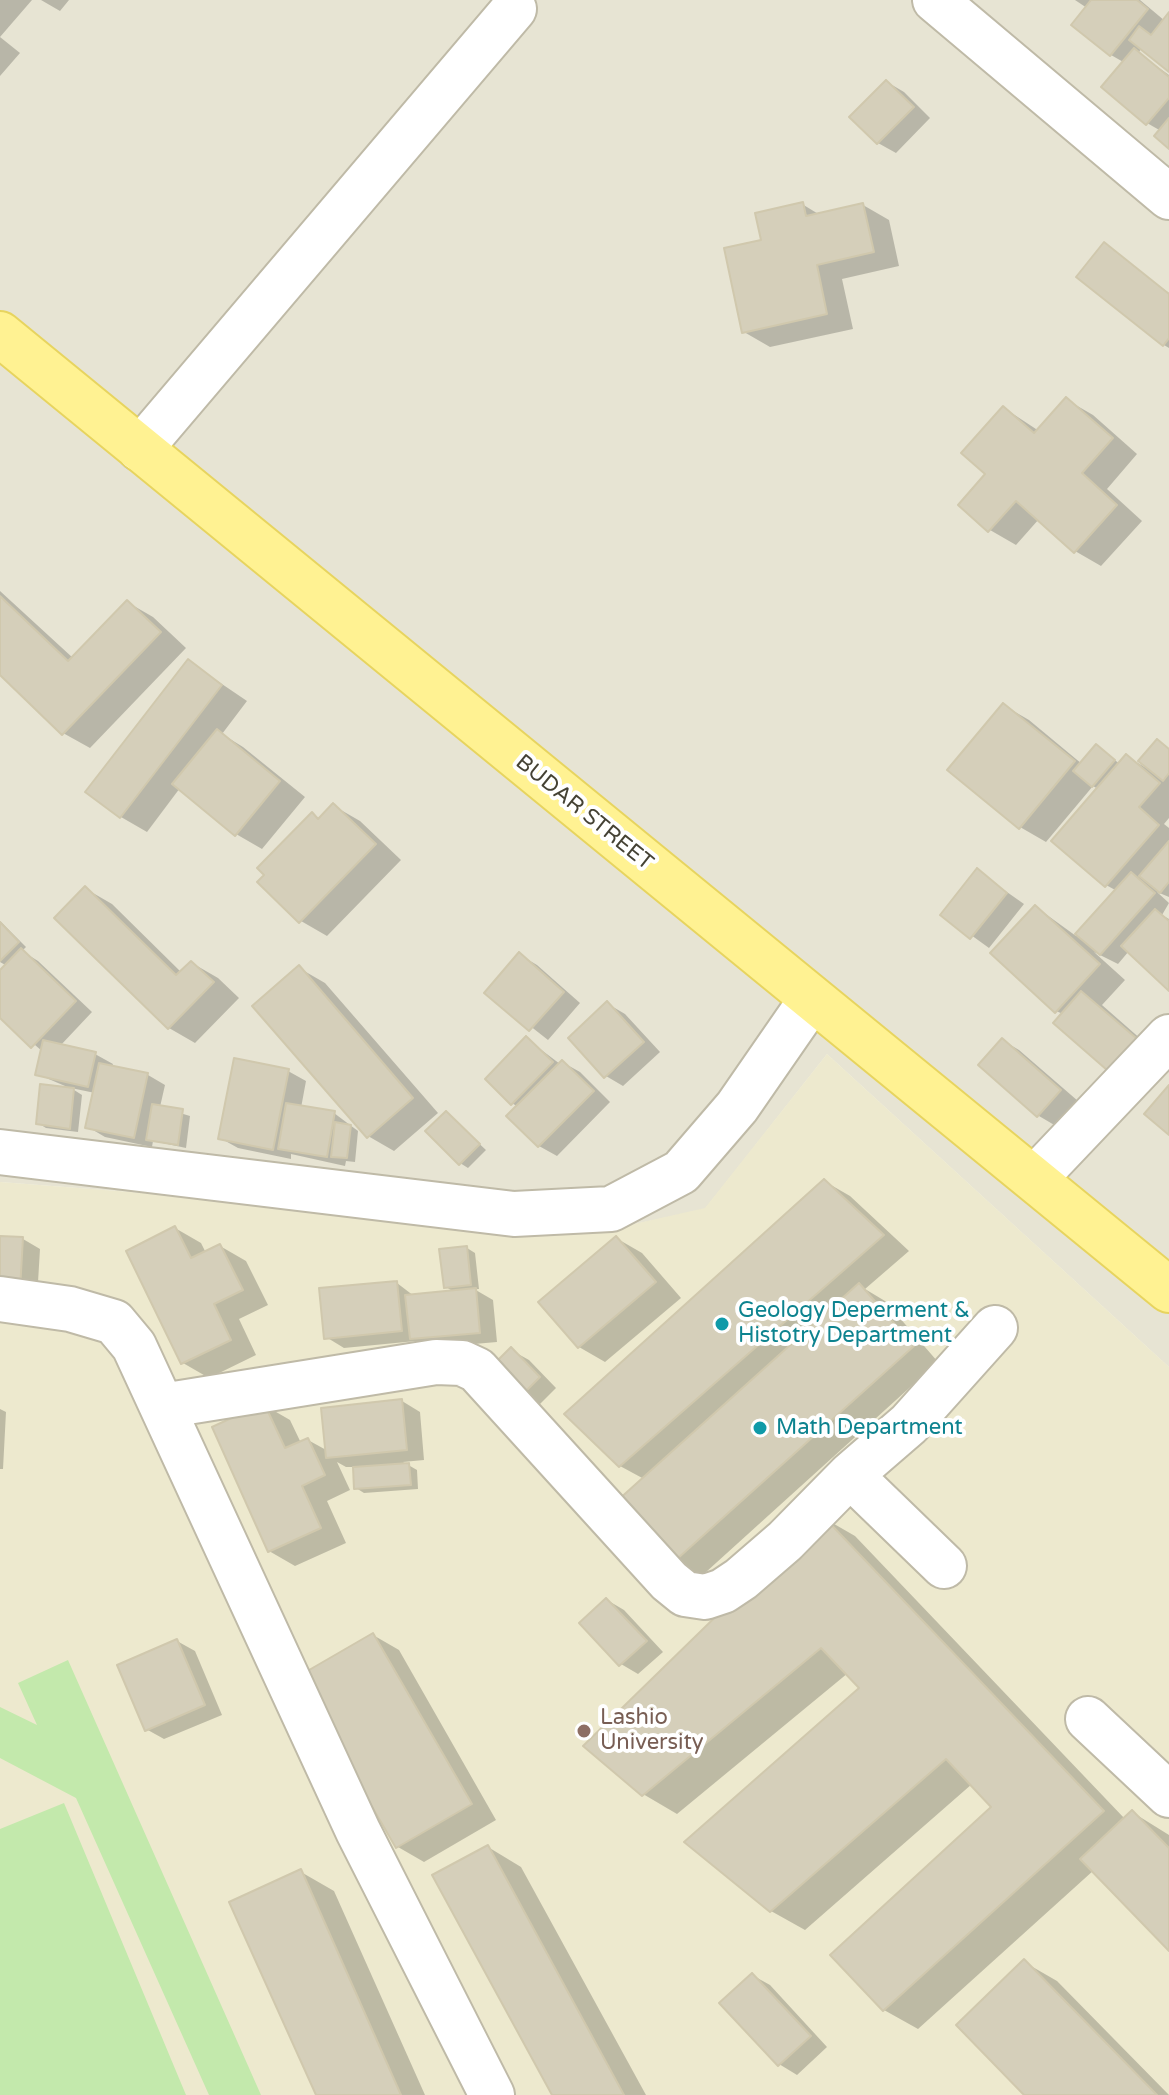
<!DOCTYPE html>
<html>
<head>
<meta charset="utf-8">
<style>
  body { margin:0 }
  canvas { display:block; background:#f3f1e5 }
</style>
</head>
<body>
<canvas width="1169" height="2095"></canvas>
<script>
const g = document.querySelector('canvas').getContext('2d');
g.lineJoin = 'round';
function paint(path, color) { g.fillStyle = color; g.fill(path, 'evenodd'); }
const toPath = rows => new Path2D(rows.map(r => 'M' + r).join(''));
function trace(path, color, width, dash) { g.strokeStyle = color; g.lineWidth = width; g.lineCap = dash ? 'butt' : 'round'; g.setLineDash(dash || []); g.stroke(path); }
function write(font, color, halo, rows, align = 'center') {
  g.font = font + ' "Varela Round",sans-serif'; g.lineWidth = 8; g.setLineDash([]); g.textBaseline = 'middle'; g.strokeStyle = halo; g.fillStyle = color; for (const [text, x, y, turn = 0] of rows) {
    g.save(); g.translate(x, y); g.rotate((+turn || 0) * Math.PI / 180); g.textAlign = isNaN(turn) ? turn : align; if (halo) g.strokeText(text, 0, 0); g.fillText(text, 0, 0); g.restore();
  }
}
const residential = toPath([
  [0,0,1169,0,1169,1367,827,1054,705,1209,612,1229,0,1182]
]);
const education = toPath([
  [827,1054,1169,1367,1169,2095,0,2095,0,1182,612,1229,705,1208]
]);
const green = toPath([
  [68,1660,261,2095,209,2095,76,1798,0,1758,0,1707,37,1725,18,1683],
  [64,1803,186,2095,0,2095,0,1829]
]);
const shadow = toPath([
  [0,0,32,0,0,37,20,53,0,76],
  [41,0,69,0,60,11],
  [1075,0,1140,0,1165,21,1169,16,1169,70,1142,48,1138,53,1169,75,1169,146,1161,131,1147,123,1125,63,1111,55,1087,8],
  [887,82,904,92,930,118,896,153,878,143,852,117],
  [802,204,820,215,863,205,889,220,899,266,842,279,853,329,770,347,744,332,763,242],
  [1104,245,1169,293,1169,348,1164,345],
  [1067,400,1093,415,1137,454,1107,489,1142,521,1101,566,1075,551,1039,519,1016,545,990,530,961,505,988,474,1004,408,1039,431],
  [0,591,73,658,127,602,153,617,186,648,90,748,63,733,0,673],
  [188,661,247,701,222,734,243,747,305,797,262,849,236,834,180,788,147,832,121,817],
  [1003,705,1029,720,1082,764,1097,747,1120,764,1126,756,1148,769,1157,741,1169,749,1169,818,1164,824,1169,828,1169,897,1157,892,1169,903,1162,915,1169,919,1169,988,1129,951,1118,964,1094,952,1125,980,1102,1005,1159,1055,1056,1011,1036,907,1076,936,1117,891,1106,885,1098,789,1093,786,1046,842,1020,827],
  [334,806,360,821,401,860,327,936,301,921,260,882,312,814,321,819],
  [977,871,1024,904,989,948,942,914],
  [86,889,112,904,182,973,192,963,218,978,239,998,195,1043,169,1028],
  [0,921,26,947,22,951,38,961,92,1012,60,1046,95,1054,113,1064,112,1068,148,1075,165,1085,160,1107,190,1116,186,1148,153,1141,152,1147,105,1137,88,1127,95,1093,71,1088,82,1095,78,1132,46,1128,38,1123,65,1086,37,1074,42,1051,0,1015,0,973,7,966,0,962],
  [520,955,537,965,580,1003,548,1040,487,992],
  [299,968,325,983,438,1113,394,1151,368,1136],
  [608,1004,625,1014,660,1052,623,1086,606,1076],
  [527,1039,560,1064,562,1062,580,1072,610,1102,557,1156,539,1146,509,1116,518,1107,512,1103],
  [1002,1040,1019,1050,1078,1101,1056,1126,1039,1116,981,1065],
  [288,1071,306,1081,301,1108,334,1113,358,1131,355,1162,346,1161,345,1166,291,1154,291,1159,238,1148,220,1138],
  [446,1113,486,1150,468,1168,460,1163],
  [824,1181,850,1196,909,1251,865,1289,885,1301,938,1362,695,1582,668,1567,644,1479,620,1466],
  [175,1228,201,1243,206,1253,220,1246,246,1261,268,1305,239,1319,256,1355,209,1378,183,1363],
  [0,1238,23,1239,40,1249,37,1299,0,1297],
  [616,1238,642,1253,681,1298,605,1362,579,1347,541,1302],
  [467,1248,475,1253,479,1289,474,1289,493,1300,497,1342,429,1348,416,1341,344,1348,326,1337,397,1283,414,1296,454,1292,446,1287],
  [511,1350,529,1360,556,1388,533,1411,516,1401],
  [402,1401,420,1412,424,1460,403,1462,417,1470,418,1489,364,1493,356,1488,355,1467,346,1467,337,1462,350,1490,327,1501,346,1543,295,1566,269,1551,264,1405,290,1420,301,1443,308,1440,328,1451],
  [0,1409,6,1412,3,1469,0,1469],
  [822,1517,855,1536,1125,1819,1132,1812,1169,1835,1169,1948,1094,1870,918,2029,884,2010,994,1807,972,1784,805,1930,771,1911,862,1688,848,1673,677,1814,643,1794],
  [607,1600,624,1610,663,1652,638,1674,621,1664],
  [373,1635,399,1650,496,1820,424,1862,398,1847],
  [177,1641,195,1651,222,1715,164,1739,146,1729],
  [488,1847,521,1867,646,2095,554,2095],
  [301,1872,334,1891,425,2095,318,2095],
  [1024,1962,1057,1981,1169,2095,1027,2095],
  [752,1975,770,1985,827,2047,797,2075,779,2064]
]);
const building = toPath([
  [1091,0,1137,0,1148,9,1110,56,1071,25,1091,0],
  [1169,12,1169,72,1129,40,1139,26,1151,35,1169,12],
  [1134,48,1169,77,1169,98,1146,125,1101,87,1134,48],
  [886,80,914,107,877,144,849,117,886,80],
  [1169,118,1169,149,1154,136,1169,118],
  [803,202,806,216,863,203,874,252,817,265,827,314,742,333,724,248,761,240,755,213,803,202],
  [1104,242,1169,294,1169,338,1163,346,1076,277,1104,242],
  [1066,397,1113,438,1082,473,1117,505,1074,553,1016,501,988,532,958,505,985,474,961,453,1003,406,1034,433,1066,397],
  [0,596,68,661,127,600,161,632,62,735,0,675,0,596],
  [188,659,222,685,120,818,85,792,188,659],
  [1003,703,1075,761,1019,829,947,770,1003,703],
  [217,729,280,781,235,836,172,784,217,729],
  [1157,739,1169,749,1169,773,1163,781,1138,761,1157,739],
  [1096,744,1115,760,1092,787,1073,771,1096,744],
  [1126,754,1160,783,1139,807,1159,825,1105,887,1051,841,1126,754],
  [333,803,376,844,299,923,257,882,264,875,257,868,312,812,318,819,333,803],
  [1169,841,1169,882,1160,893,1139,876,1169,841],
  [977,868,1007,893,970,939,940,915,977,868],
  [1131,872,1155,893,1100,955,1075,934,1131,872],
  [85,886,176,975,191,961,214,982,168,1029,54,918,85,886],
  [1035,905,1100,964,1055,1013,990,953,1035,905],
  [1155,909,1169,921,1169,991,1121,946,1155,909],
  [0,922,19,942,0,961,0,922],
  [21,948,76,1001,31,1048,0,1018,0,970,21,948],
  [519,952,564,992,529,1031,484,993,519,952],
  [299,965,413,1098,367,1138,252,1006,299,965],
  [1081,991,1143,1044,1115,1077,1053,1023,1081,991],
  [607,1001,644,1042,604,1078,568,1038,607,1001],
  [526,1036,553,1062,511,1105,485,1079,526,1036],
  [1002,1038,1061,1090,1037,1117,978,1065,1002,1038],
  [43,1040,96,1052,88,1087,35,1075,43,1040],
  [234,1058,289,1069,273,1150,218,1139,234,1058],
  [562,1060,594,1091,538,1147,506,1116,562,1060],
  [99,1063,148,1073,134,1138,85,1128,99,1063],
  [40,1084,74,1088,70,1129,36,1124,40,1084],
  [1169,1085,1169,1135,1144,1114,1169,1085],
  [286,1103,335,1111,327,1157,278,1149,286,1103],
  [152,1104,183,1109,178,1145,146,1140,152,1104],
  [446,1111,480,1144,459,1165,425,1131,446,1111],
  [335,1122,351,1125,347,1158,331,1157,335,1122],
  [824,1179,884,1235,619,1467,564,1414,824,1179],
  [175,1226,191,1258,220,1244,243,1290,214,1304,231,1340,181,1364,126,1251,175,1226],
  [0,1236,23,1237,20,1290,0,1289,0,1236],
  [616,1236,656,1282,578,1348,538,1302,616,1236],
  [467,1246,471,1285,444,1288,439,1249,467,1246],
  [397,1281,402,1331,324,1339,319,1288,397,1281],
  [859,1283,914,1346,667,1568,607,1510,859,1283],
  [476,1288,480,1333,410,1339,405,1295,476,1288],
  [511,1347,540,1377,515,1402,486,1372,511,1347],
  [402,1399,407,1450,326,1458,321,1408,402,1399],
  [264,1403,285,1448,308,1438,325,1475,302,1486,321,1528,268,1552,212,1427,264,1403],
  [409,1463,411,1485,354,1489,353,1467,409,1463],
  [821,1514,1104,1811,883,2011,830,1955,991,1807,946,1759,770,1912,684,1842,859,1688,821,1648,642,1796,583,1746,821,1514],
  [606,1598,647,1641,619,1666,579,1623,606,1598],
  [373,1633,472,1804,396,1848,297,1677,373,1633],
  [177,1639,205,1705,145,1731,117,1665,177,1639],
  [1132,1810,1169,1848,1169,1951,1080,1859,1132,1810],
  [488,1845,624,2095,552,2095,432,1875,488,1845],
  [301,1869,401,2095,316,2095,229,1902,301,1869],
  [1024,1959,1157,2095,1024,2095,956,2025,1024,1959],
  [752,1973,811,2036,778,2066,719,2003,752,1973]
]);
const minor = toPath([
  [935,0,1169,197],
  [140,449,514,9],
  [0,1152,514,1214,611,1209,681,1172,737,1107,811,1000],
  [1035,1178,1169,1037],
  [0,1299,70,1309,114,1322,134,1346,358,1831,492,2095],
  [162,1406,436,1362,462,1363,477,1370,669,1581,685,1594,705,1597,723,1591,741,1579,785,1541,850,1475],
  [944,1566,850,1475,909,1424,995,1328],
  [1088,1719,1169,1795]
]);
const major = toPath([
  [0,334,1169,1290]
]);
const markers = [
  [722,1324,8,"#0f9aa8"],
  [760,1428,8,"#0f9aa8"],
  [584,1731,8,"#8d6e63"]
];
const streetNames = [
  ["BUDAR STREET",584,813,39]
];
const cultureNames = [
  ["Geology Deperment &",738,1311],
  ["Histotry Department",738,1336],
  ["Math Department",776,1428]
];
const educationNames = [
  ["Lashio",600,1718],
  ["University",600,1743]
];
paint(residential, '#e7e4d3');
paint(education, '#ede9ce');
paint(green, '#c3e9ac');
paint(shadow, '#0003');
paint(building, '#d5cfba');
trace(building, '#d0c8ad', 2);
trace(minor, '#bfbaa7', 48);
trace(major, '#e7d45f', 48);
trace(minor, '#fff', 44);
trace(major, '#fff292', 44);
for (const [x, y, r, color] of markers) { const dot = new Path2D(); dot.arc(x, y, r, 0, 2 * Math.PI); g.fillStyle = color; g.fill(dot); trace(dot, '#fff', 3); }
write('22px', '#454234', '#fff', streetNames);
write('22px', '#0d838f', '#fff', cultureNames, 'left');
write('22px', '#785e54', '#fff', educationNames, 'left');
</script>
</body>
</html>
